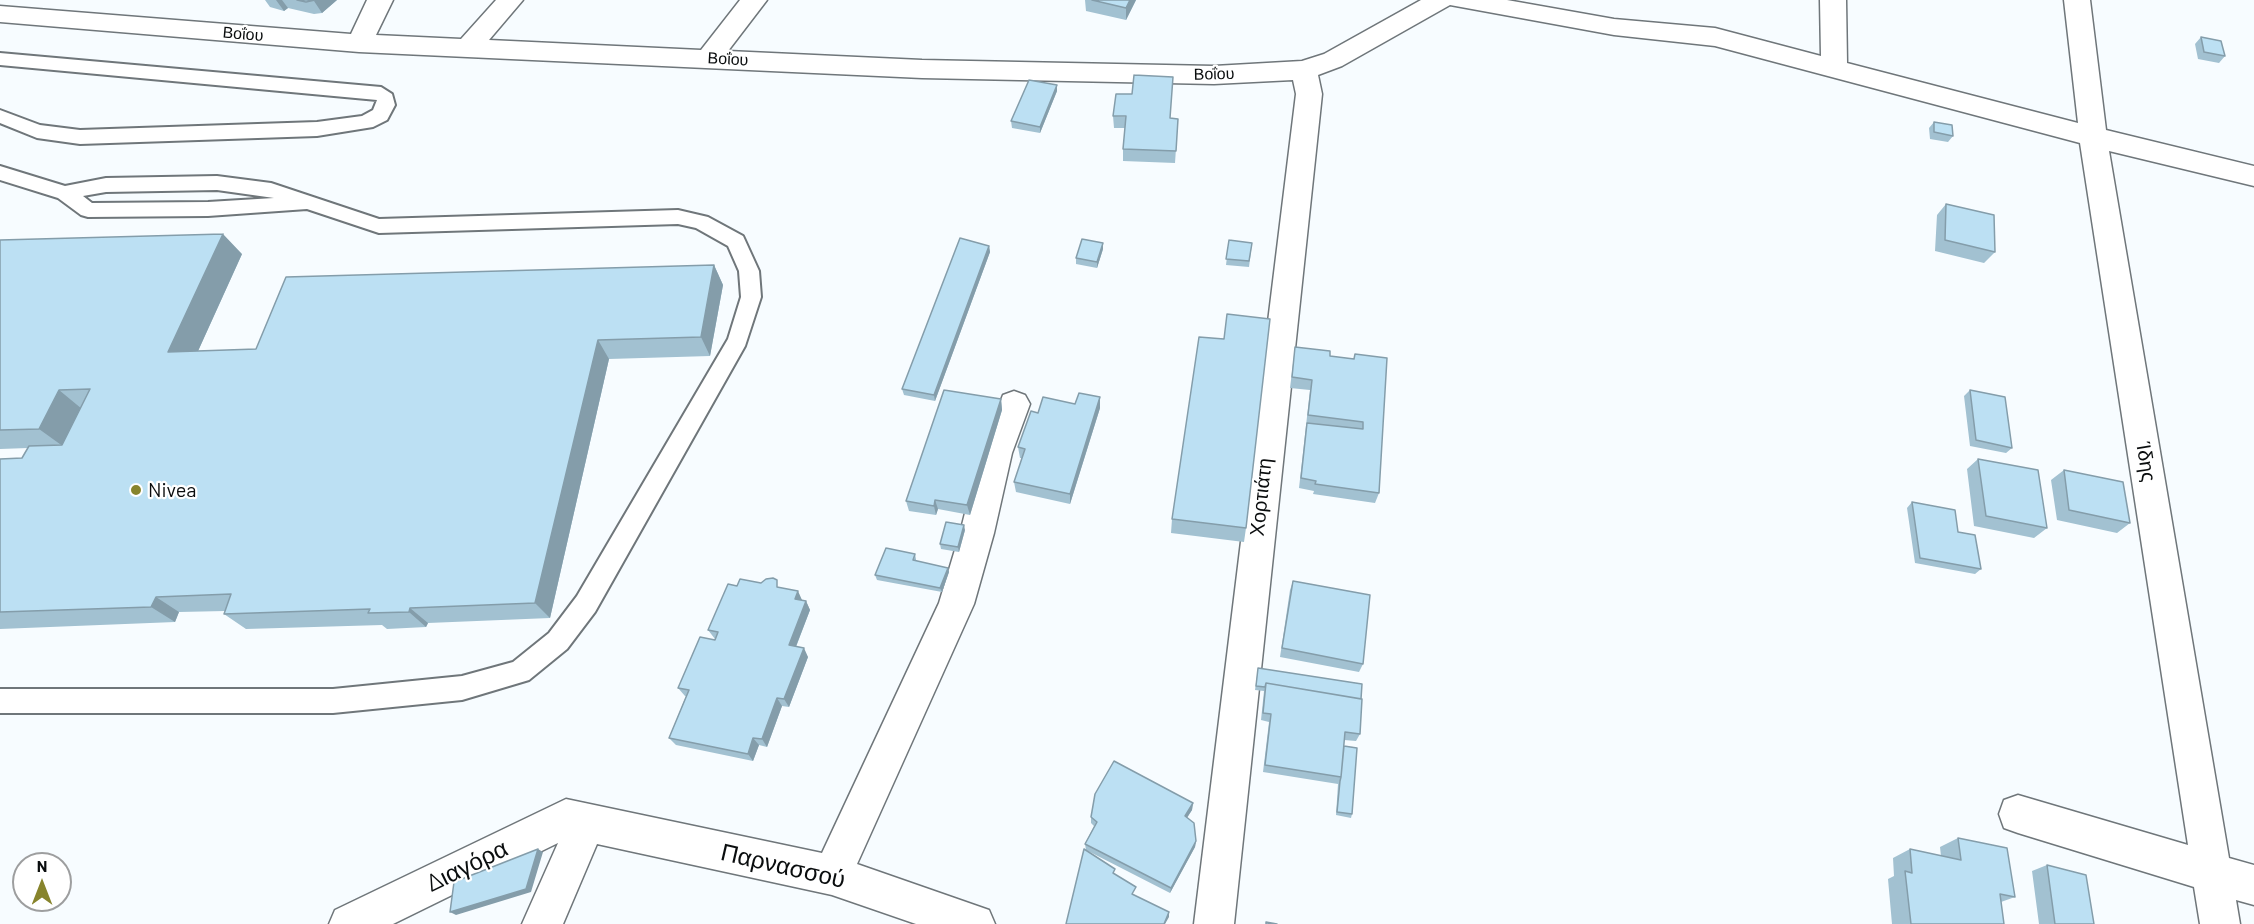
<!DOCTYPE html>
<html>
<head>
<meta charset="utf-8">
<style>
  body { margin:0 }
  #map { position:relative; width:2254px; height:924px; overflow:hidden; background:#f7fcff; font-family:Barlow,sans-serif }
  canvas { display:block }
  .north { position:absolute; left:12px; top:852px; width:60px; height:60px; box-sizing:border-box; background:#fff; border:2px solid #9d9e9f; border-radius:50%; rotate:0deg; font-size:16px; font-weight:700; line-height:24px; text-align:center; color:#0a0d0e }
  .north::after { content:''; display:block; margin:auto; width:21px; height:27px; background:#87842c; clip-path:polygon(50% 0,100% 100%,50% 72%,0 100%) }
</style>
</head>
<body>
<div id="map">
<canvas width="2254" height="924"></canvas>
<div class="north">N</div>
</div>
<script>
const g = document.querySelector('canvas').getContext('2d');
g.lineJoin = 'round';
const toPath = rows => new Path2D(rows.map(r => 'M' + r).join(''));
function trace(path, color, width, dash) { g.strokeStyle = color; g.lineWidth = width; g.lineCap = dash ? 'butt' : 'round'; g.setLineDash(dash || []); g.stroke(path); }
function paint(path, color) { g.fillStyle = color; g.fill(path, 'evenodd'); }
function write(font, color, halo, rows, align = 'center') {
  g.font = font + ' Barlow,sans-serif'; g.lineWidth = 4.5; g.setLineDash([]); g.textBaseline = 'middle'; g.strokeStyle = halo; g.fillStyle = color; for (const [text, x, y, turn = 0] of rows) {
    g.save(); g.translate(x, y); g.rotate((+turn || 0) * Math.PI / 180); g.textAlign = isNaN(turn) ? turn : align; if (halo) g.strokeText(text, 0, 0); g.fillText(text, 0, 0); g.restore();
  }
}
const lane = toPath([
  [0,53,381,87,392,94,395,105,387,120,373,127,317,136,80,144,37,138,0,123,0,110,40,125,80,130,317,122,362,116,373,110,377,100,0,65,0,53],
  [0,166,65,186,106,178,217,176,271,183,379,219,678,210,708,217,743,236,759,271,761,297,745,346,595,612,567,649,529,680,462,700,333,713,0,713,0,689,333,689,462,676,513,662,549,633,577,596,728,339,741,297,739,271,728,246,696,228,678,224,379,233,307,209,208,216,88,217,81,215,58,198,0,180,0,166],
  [217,190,274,198,208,202,92,203,83,196,106,192,217,190]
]);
const street = toPath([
  [367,0,393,0,376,35,461,39,496,0,523,0,489,40,701,50,740,0,767,0,728,51,922,60,1214,66,1302,61,1324,54,1421,0,1507,0,1614,19,1715,28,1821,56,1820,0,1846,0,1847,63,2078,123,2064,0,2090,0,2106,130,2254,166,2254,186,2109,151,2229,858,2254,865,2254,905,2236,900,2240,924,2200,924,2194,887,2018,833,2004,828,1999,814,2004,800,2018,795,2188,845,2080,143,1715,46,1614,35,1450,5,1342,66,1318,75,1322,94,1234,924,1194,924,1296,94,1293,80,1214,84,922,78,359,52,0,22,0,6,351,34,367,0],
  [1014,391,1025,395,1030,404,1012,453,994,533,974,604,857,864,989,910,995,924,916,924,832,895,597,844,563,924,522,924,558,843,393,924,329,924,335,910,566,799,822,853,939,603,960,533,980,453,1003,395,1014,391]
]);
const wall = toPath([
  [265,0,337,0,322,13,314,14,288,8,284,11,270,7],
  [1085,0,1136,0,1126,20,1086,11],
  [2201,37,2225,56,2219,63,2198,59,2195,44],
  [1057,85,1057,91,1040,133,1012,128,1011,121],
  [1113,116,1178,119,1175,163,1123,161,1123,149,1125,128,1114,128],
  [1934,122,1953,136,1948,142,1930,139,1929,128],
  [1946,204,1995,252,1984,263,1935,251,1937,215],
  [0,240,242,254,198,351,256,349,714,265,723,285,710,356,609,359,550,618,428,623,426,627,387,629,382,625,246,629,224,614,225,611,179,612,175,622,0,629,0,459,22,458,28,448,0,449],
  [1229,240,1252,243,1249,267,1226,265],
  [989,246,990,252,935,401,904,395,902,389],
  [1103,249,1097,268,1076,264,1076,258],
  [1224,339,1246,528,1244,542,1171,533,1172,519],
  [1295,347,1330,356,1354,359,1355,354,1379,493,1375,503,1313,494,1314,491,1299,488,1310,390,1290,388],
  [1970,390,2012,448,2006,453,1970,446,1964,396],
  [1001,399,1002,410,970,515,938,509,936,515,909,511,906,501],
  [1075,404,1100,408,1070,504,1016,492,1014,482,1022,458,1020,458,1018,447,1038,413],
  [1978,459,2047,528,2034,538,1974,526,1967,469],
  [2064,470,2130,523,2117,533,2057,520,2051,480],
  [1912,502,1958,532,1981,569,1975,574,1915,563,1907,508],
  [965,530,959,552,941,549,940,544],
  [915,554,916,559,916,561,948,568,949,572,942,592,877,580,875,575],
  [1293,581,1363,664,1359,672,1280,657,1290,590],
  [737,586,781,588,802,600,806,601,810,610,796,647,808,657,789,707,782,706,767,747,759,745,753,761,676,745,669,738,686,696,685,696,678,688,715,640,715,639,708,630],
  [1258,668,1361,699,1360,734,1356,741,1344,740,1344,746,1352,814,1351,818,1336,815,1338,784,1263,772,1269,722,1261,720,1264,691,1255,690],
  [1193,803,1192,810,1187,818,1196,841,1195,847,1170,893,1086,850,1085,844,1094,826,1091,823,1091,817],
  [1958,838,2015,897,2001,902,2004,924,1892,924,1888,879,1894,876,1893,858,1910,849,1941,856,1940,847],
  [2047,865,2094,924,2039,924,2032,871]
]);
const shadedWall = toPath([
  [276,0,282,0,288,8,284,11],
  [315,0,337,0,322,13,314,1],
  [1130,0,1136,0,1126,20,1126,8],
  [1057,85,1057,91,1040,133,1040,127],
  [223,234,242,254,189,371,168,352],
  [1103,243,1103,249,1097,268,1097,262],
  [989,246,990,252,935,401,934,395],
  [714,265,723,285,710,356,701,337],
  [598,340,609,359,550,618,535,603],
  [59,390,82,409,64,447,39,429],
  [1100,397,1100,408,1070,504,1070,494],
  [1001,399,1002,410,970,515,967,505],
  [935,500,938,509,936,515,934,506],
  [964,525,965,530,959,552,958,547],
  [948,568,949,572,942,592,940,588],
  [798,591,802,600,799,608,795,599],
  [156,597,179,612,175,622,151,607],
  [806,601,810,610,793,654,789,645],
  [410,608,428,623,426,627,409,612],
  [804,648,808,657,789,707,784,699],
  [777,698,782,706,767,747,762,739],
  [753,738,759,745,753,761,748,754],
  [1193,803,1192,810,1184,822,1185,816],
  [1196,841,1195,847,1170,893,1171,888],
  [538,849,543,852,531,892,456,915,450,912],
  [1169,912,1169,917,1165,924,1164,924]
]);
const building = toPath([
  [297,0,315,0,306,2,297,0],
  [1092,0,1130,0,1126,8,1092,0],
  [2201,37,2221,41,2225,56,2204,52,2201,37],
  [1134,75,1173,77,1170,118,1178,119,1176,151,1123,149,1126,116,1113,116,1116,94,1132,94,1134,75],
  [1029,80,1057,85,1040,127,1011,121,1029,80],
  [1934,122,1952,125,1953,136,1934,132,1934,122],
  [1946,204,1994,215,1995,252,1945,240,1946,204],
  [223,234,168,352,256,349,286,277,714,265,701,337,598,340,535,603,410,608,409,612,368,613,370,609,224,614,231,594,156,597,151,607,0,612,0,459,22,458,29,446,62,445,90,389,59,390,39,429,0,430,0,240,223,234],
  [960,238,989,246,934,395,902,389,960,238],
  [1082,239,1103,243,1097,262,1076,258,1082,239],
  [1229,240,1252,243,1249,261,1226,259,1229,240],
  [1227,314,1270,319,1246,528,1172,519,1199,337,1224,339,1227,314],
  [1295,347,1330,351,1330,356,1354,359,1355,354,1387,358,1379,493,1315,484,1316,481,1301,478,1307,423,1363,429,1363,422,1308,415,1312,380,1292,377,1295,347],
  [944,390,1001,399,967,505,935,500,934,506,906,501,944,390],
  [1970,390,2005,397,2012,448,1976,440,1970,390],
  [1079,393,1100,397,1070,494,1014,482,1025,449,1018,447,1031,411,1038,413,1043,397,1075,404,1079,393],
  [1978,459,2038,470,2047,528,1986,516,1978,459],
  [2064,470,2123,482,2130,523,2069,510,2064,470],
  [1912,502,1955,510,1958,532,1975,535,1981,569,1920,558,1912,502],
  [946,522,964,525,958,547,940,544,946,522],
  [886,548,915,554,913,560,948,568,940,588,875,575,886,548],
  [773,578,777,580,777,587,798,591,795,599,806,601,789,645,804,648,784,699,777,698,762,739,753,738,748,754,669,738,689,690,678,688,700,637,715,640,718,632,708,630,728,584,737,586,740,579,761,583,766,579,773,578],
  [1293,581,1370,595,1363,664,1282,648,1293,581],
  [1258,668,1362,684,1361,699,1266,683,1265,687,1256,686,1258,668],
  [1266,683,1362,699,1360,734,1345,732,1341,777,1265,765,1271,714,1263,713,1266,683],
  [1344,746,1357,748,1352,814,1337,812,1340,781,1341,777,1344,746],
  [1114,761,1193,803,1185,816,1194,823,1196,841,1171,888,1085,844,1097,822,1091,817,1095,794,1114,761],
  [1958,838,2007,848,2015,897,2000,894,2004,924,1911,924,1905,871,1912,873,1910,849,1961,860,1958,838],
  [538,849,526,889,450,912,454,882,538,849],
  [1084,849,1115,869,1113,873,1136,887,1132,894,1169,912,1164,924,1066,924,1084,849],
  [2047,865,2086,875,2094,924,2055,924,2047,865],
  [1266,922,1277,924,1266,924,1266,922]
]);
const markers = [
  [136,490,6,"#87842c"]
];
const farStreetnames = [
  ["Βοΐου",243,34,5],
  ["Βοΐου",728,59,3],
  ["Βοΐου",1214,74,-1]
];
const streetNames = [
  ["Ίδης",2146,462,81],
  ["Χορτιάτη",1261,497,-84]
];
const poiNames = [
  ["Nivea",148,490]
];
const nearStreetnames = [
  ["Διαγόρα",467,866,-26],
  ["Παρνασσού",783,866,13]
];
trace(lane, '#6f767a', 4);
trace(street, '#6f767a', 3);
paint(lane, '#fff');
paint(street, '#fff');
paint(wall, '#a2c1d1');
paint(shadedWall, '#849daa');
paint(building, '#bce0f3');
trace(building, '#849daa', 1.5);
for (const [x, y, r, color] of markers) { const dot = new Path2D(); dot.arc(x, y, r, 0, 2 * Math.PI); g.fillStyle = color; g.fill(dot); trace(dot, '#fff', 2); }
write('16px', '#0a0d0e', '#fff', farStreetnames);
write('20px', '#0a0d0e', '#fff', streetNames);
write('20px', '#0a0d0e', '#fff', poiNames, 'left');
write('24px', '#0a0d0e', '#fff', nearStreetnames);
</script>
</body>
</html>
